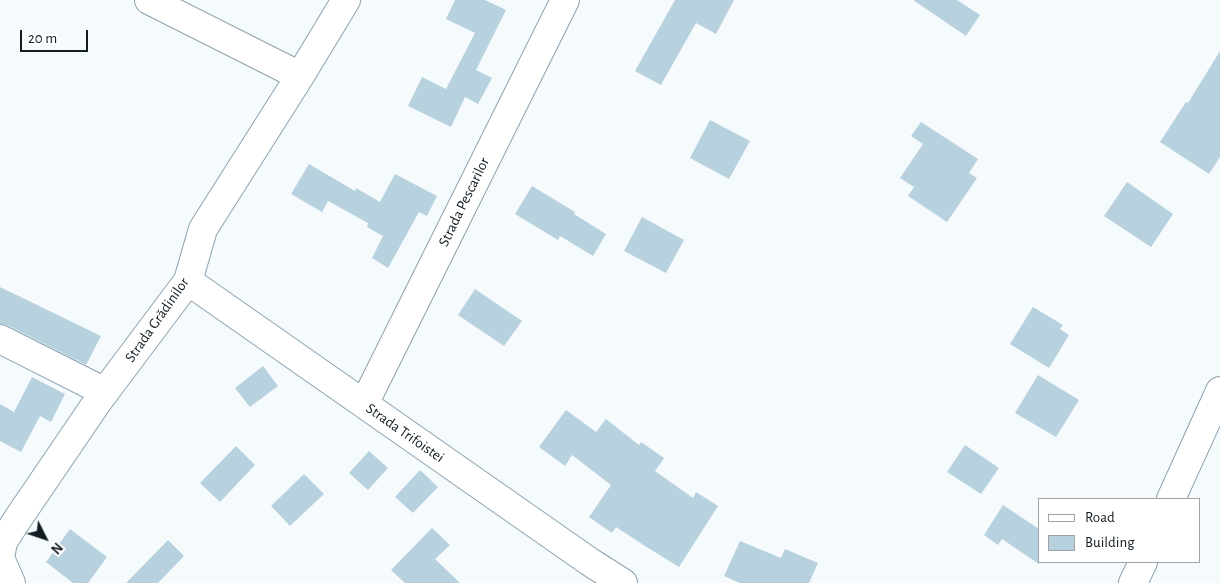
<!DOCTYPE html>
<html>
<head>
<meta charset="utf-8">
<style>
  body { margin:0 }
  #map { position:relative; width:1220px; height:583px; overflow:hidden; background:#f5fafd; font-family:"Alegreya Sans",sans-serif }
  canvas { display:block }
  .legend { position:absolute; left:1038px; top:498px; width:162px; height:65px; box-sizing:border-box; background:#fff; border:1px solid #a0a4a6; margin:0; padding:6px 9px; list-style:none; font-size:15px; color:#121b21 }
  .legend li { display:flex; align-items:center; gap:10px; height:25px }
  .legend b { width:25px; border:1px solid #a0a4a6 }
  .north { position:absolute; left:20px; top:513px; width:50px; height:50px; -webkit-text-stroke:4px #fff; paint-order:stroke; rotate:131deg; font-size:14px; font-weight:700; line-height:20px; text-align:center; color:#121b21 }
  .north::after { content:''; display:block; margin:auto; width:18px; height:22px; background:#121b21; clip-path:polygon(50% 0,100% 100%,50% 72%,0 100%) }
  .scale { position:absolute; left:20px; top:30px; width:68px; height:22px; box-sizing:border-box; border:2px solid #121b21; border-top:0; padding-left:6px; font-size:15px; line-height:18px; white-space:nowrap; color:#121b21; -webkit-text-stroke:4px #fff; paint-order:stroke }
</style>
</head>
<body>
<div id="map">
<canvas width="1220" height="583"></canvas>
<ul class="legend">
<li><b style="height:6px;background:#fff"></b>Road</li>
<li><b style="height:14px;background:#b8d1df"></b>Building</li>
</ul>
<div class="north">N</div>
<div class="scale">20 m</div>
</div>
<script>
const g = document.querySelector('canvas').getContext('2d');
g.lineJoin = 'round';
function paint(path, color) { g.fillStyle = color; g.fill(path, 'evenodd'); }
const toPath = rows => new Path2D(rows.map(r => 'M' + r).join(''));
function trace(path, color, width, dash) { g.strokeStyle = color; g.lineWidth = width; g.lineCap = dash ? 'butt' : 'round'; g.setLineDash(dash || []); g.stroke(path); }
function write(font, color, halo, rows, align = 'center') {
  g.font = font + ' "Alegreya Sans",sans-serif'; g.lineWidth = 4.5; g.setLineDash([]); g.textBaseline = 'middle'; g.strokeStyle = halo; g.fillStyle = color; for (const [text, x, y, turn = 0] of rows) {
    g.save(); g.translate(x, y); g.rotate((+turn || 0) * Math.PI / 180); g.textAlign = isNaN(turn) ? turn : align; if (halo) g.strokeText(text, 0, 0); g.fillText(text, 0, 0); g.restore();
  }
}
const building = toPath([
  [455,0,485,0,506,10,476,70,492,78,478,104,465,97,451,127,408,106,422,77,446,89,475,33,446,19],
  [675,0,734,0,716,34,696,23,661,85,635,71],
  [913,0,957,0,980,15,966,36],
  [1220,51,1220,157,1209,174,1160,142,1186,102,1188,103],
  [710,120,750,141,729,179,690,158],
  [921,122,978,159,969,173,977,178,947,222,908,196,914,187,900,178,923,144,911,136],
  [309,164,355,191,356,188,380,202,395,174,437,196,427,216,419,212,388,268,372,258,383,236,367,227,368,223,328,201,322,212,291,194],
  [1127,182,1173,214,1151,247,1104,216],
  [532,186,575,212,574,214,606,234,593,256,560,236,558,240,515,214],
  [642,217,684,240,666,273,624,251],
  [0,287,101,336,86,365,7,325,0,324],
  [475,289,522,321,504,346,458,315],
  [1033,307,1063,325,1060,329,1069,335,1049,368,1010,344],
  [263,366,278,386,250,407,235,388],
  [1038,375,1079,400,1056,437,1015,413],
  [32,377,65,394,51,422,40,416,21,452,0,441,0,404,14,412],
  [566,410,596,432,606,419,639,445,641,442,664,458,655,471,693,498,696,492,718,506,679,567,645,546,616,527,612,533,589,517,611,485,572,455,565,466,539,447],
  [965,445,999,468,981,494,947,472],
  [236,446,255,465,220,502,200,483],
  [369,451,388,468,368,490,349,473],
  [420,470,438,487,413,513,395,497],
  [304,474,324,494,290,526,271,506],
  [1003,505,1039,529,1039,564,1002,539,998,545,984,535],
  [432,528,450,545,435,559,460,583,405,583,391,570],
  [70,529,107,557,88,583,73,583,46,562],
  [168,540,184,556,158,583,126,583],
  [740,541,781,558,785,549,818,563,809,583,740,583,724,576]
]);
const minor = toPath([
  [149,0,300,76],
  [188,281,590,562,623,583],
  [0,339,105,392],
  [364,404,565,0],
  [11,583,0,558,3,542,17,520,98,401,188,281,203,229,300,76,346,0]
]);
const major = toPath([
  [1171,499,1220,391],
  [1133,583,1143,562]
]);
const streetNames = [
  ["Strada Pescarilor",464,202,-64],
  ["Strada Grădinilor",157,320,-55],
  ["Strada Trifoistei",405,433,35]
];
paint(building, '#b8d1df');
trace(minor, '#8aa2b0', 30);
trace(major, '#8aa2b0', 30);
trace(minor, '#fff', 28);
trace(major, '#fff', 28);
write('15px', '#121b21', '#fff', streetNames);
</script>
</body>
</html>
